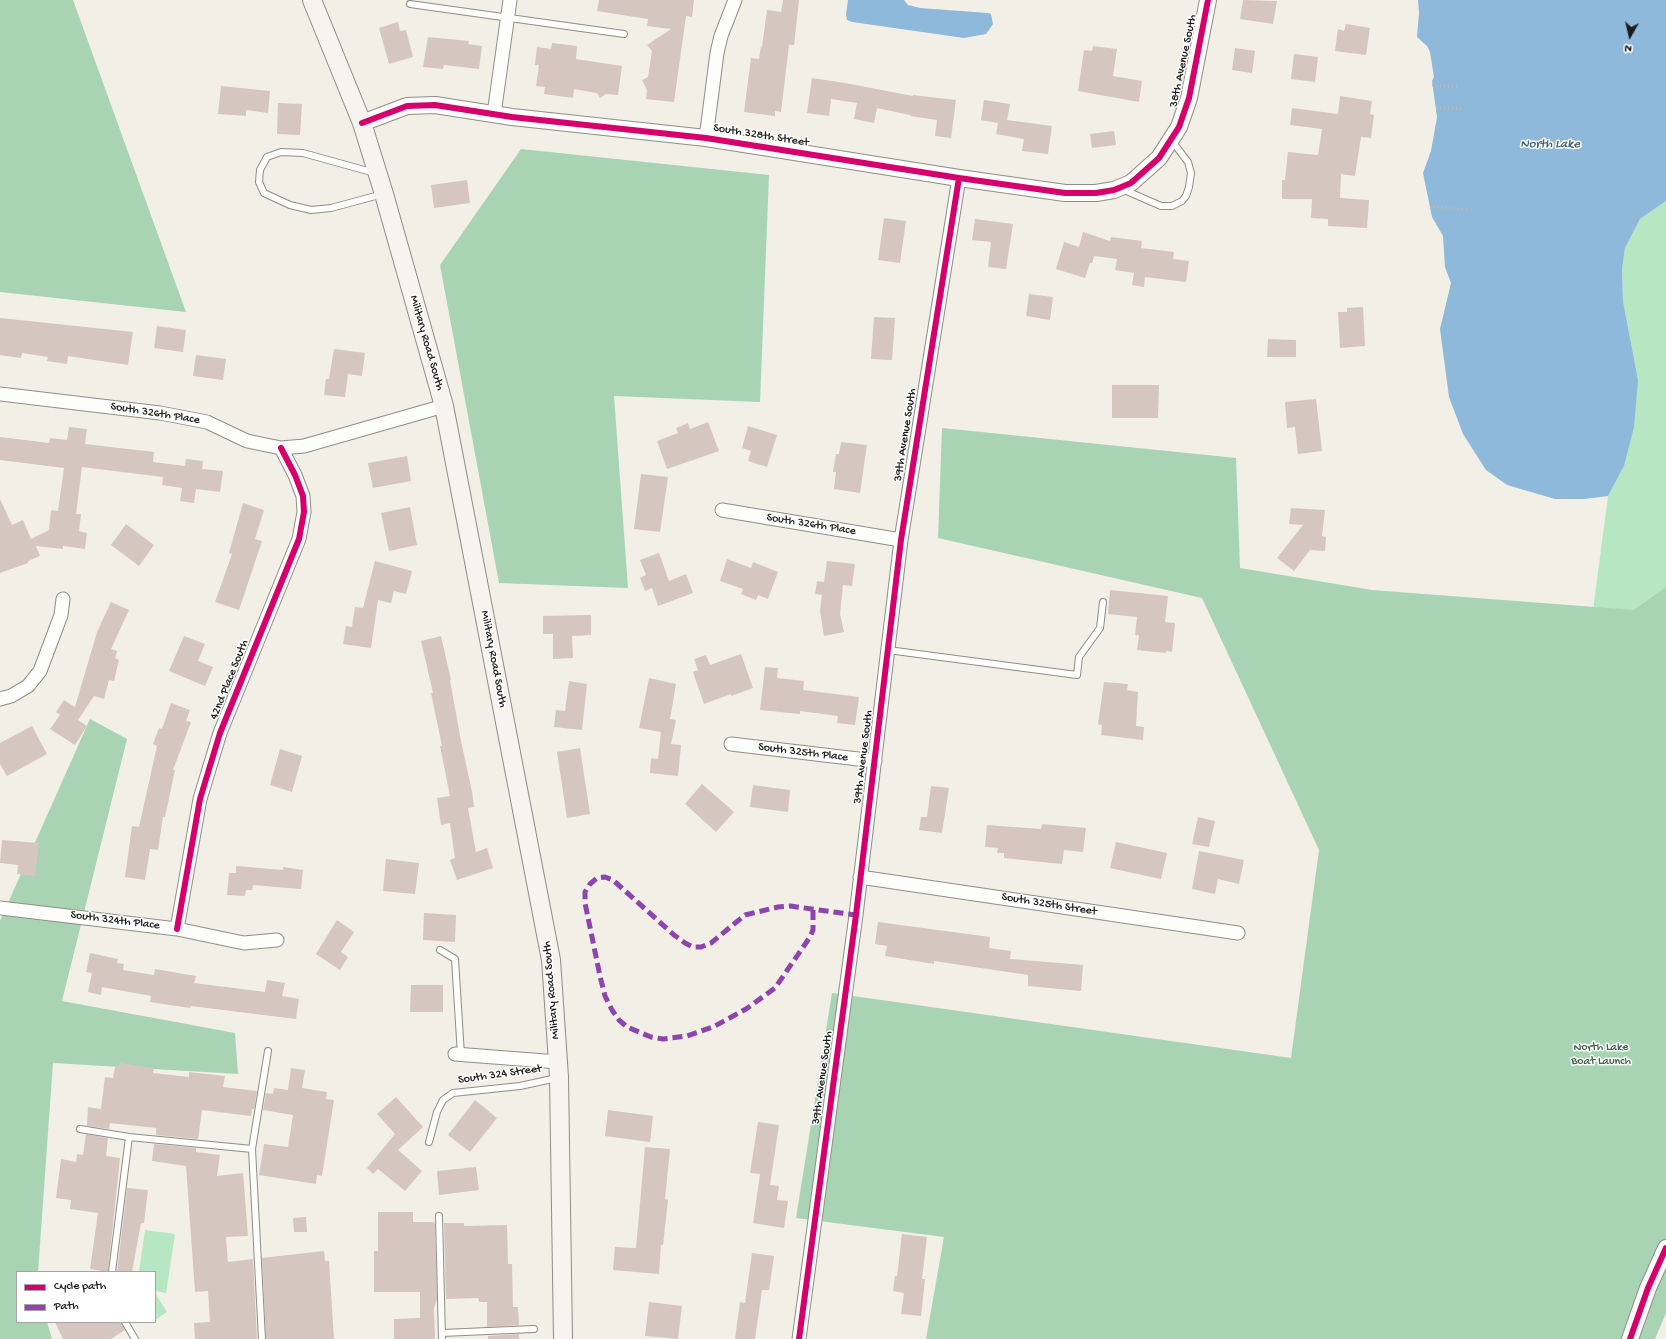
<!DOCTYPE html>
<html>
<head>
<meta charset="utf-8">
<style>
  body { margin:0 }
  #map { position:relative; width:1666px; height:1339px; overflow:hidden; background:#f2efe7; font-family:"Gochi Hand",sans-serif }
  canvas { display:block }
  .legend { position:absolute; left:16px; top:1271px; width:140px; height:52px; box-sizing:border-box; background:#fff; border:1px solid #a4a4a4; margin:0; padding:5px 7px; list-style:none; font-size:12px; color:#1c1c1c }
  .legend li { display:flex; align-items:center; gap:8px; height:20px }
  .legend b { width:20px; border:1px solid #a4a4a4 }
  .north { position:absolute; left:1610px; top:16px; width:40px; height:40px; -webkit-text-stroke:3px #fff; paint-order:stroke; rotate:188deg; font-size:11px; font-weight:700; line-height:16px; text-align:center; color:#1c1c1c }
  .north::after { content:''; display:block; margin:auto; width:14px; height:18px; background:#1c1c1c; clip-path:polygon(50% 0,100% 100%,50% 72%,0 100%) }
</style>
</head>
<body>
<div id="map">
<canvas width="1666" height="1339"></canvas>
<ul class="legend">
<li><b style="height:5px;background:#d6006c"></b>Cycle path</li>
<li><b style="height:5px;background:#8e44ad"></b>Path</li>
</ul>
<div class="north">N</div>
</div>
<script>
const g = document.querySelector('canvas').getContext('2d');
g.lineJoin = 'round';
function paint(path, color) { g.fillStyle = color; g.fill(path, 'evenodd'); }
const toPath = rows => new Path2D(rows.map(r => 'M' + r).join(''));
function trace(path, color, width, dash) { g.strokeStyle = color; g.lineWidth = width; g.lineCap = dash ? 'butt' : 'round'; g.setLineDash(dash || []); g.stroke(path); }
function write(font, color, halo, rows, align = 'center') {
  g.font = font + ' "Gochi Hand",sans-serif'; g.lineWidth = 3; g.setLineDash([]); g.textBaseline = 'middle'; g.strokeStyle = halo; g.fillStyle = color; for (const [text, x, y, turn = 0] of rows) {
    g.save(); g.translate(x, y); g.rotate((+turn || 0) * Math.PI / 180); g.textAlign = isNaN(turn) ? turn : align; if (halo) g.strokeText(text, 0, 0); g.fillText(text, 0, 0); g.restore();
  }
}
const green = toPath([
  [1666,201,1666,1136,1527,1113,1608,496,1624,466,1638,380,1623,301,1622,270,1625,248,1640,219],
  [145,1230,175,1234,166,1293,155,1291,155,1272,139,1272],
  [155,1293,167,1312,155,1320]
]);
const forest = toPath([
  [0,0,73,0,186,312,0,292],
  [521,149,769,175,760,402,614,396,628,588,499,583,440,265],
  [942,428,1236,458,1240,568,1372,590,1634,610,1666,587,1666,1313,1655,1339,926,1339,944,1237,796,1218,832,993,1291,1058,1319,850,1202,598,938,538],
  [90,719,127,739,62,1001,235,1033,238,1074,53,1063,38,1272,17,1272,17,1322,47,1322,52,1339,0,1339,0,921]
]);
const water = toPath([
  [848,0,904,0,908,5,920,8,988,13,991,14,993,24,986,34,964,38,852,22,847,20,846,14],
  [1418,0,1666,0,1666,201,1640,219,1625,248,1622,270,1623,301,1638,380,1634,427,1624,466,1608,496,1585,499,1555,499,1507,485,1486,470,1463,434,1449,397,1440,329,1451,283,1445,267,1443,236,1432,217,1423,173,1431,151,1437,117,1432,81,1434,77,1430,52,1427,46,1417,37,1419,13]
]);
const building = toPath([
  [599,0,694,0,692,17,686,16,674,102,646,99,647,90,642,80,648,77,652,51,647,45,671,29,647,26,648,19,597,11],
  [783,0,799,0,794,45,789,45,781,112,775,111,775,116,744,112,751,58,759,59,761,46,762,47,767,10,781,12],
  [1243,0,1277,1,1273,24,1240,19],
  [398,22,400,31,406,30,413,57,389,64,379,28],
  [1346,24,1370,28,1366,55,1335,51,1338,29,1344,31],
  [428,37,469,41,468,44,482,46,479,69,444,65,443,69,423,67],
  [552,43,577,46,576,59,622,66,618,95,606,94,600,98,597,93,574,89,573,98,544,94,545,87,536,86,539,65,535,65,537,47,551,49],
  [1093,46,1117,49,1113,76,1142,81,1139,102,1078,91,1084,50,1092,51],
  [1235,48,1255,51,1252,73,1232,70],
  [1294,54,1318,57,1315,82,1291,79],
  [812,78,845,83,913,96,913,95,956,100,951,138,935,136,937,120,910,116,910,115,877,108,874,123,854,119,857,103,831,99,829,116,807,113],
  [221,86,270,91,268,113,246,110,246,116,218,114],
  [1340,96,1372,101,1370,114,1374,115,1371,138,1361,137,1355,176,1341,174,1340,198,1369,200,1367,228,1328,226,1328,219,1311,218,1312,199,1282,199,1282,180,1285,180,1288,152,1318,155,1322,129,1290,125,1292,108,1338,114],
  [984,100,1010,104,1007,120,1052,126,1048,154,1022,151,1024,139,996,134,998,123,981,120],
  [278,103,302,104,300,135,277,134],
  [1114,131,1116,145,1092,148,1090,134],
  [467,180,470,203,434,208,431,185],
  [884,218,906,221,900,263,878,260],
  [975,219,1013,224,1006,269,988,267,991,242,972,240],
  [1083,232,1110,241,1111,237,1142,241,1141,248,1174,252,1173,259,1189,261,1186,282,1145,277,1144,287,1132,285,1134,273,1115,270,1117,259,1094,256,1092,263,1090,263,1085,278,1056,269,1064,242,1079,247],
  [1029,294,1053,297,1050,320,1026,316],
  [1363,307,1365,346,1340,348,1338,312,1347,312,1347,308],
  [874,317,895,318,892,360,871,359],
  [0,318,133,332,128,365,68,356,67,364,47,361,48,357,22,353,21,358,0,355],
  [157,326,186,330,183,352,154,348],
  [1268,339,1296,340,1296,357,1267,357],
  [334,349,365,353,362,376,348,374,345,397,324,395,326,379,329,379],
  [196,355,226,359,223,380,193,376],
  [1112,385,1159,385,1158,418,1112,418],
  [1316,399,1322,451,1298,454,1295,427,1287,428,1285,402],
  [708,422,719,451,667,469,657,441,678,433,676,428,688,423,690,429],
  [748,426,777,435,767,467,748,461,751,451,742,448],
  [69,427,87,429,85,444,154,452,153,462,185,466,186,459,203,461,202,469,223,471,220,492,196,489,194,503,180,501,182,488,162,485,163,477,82,467,76,514,81,514,79,531,87,533,85,549,63,546,63,549,36,546,40,556,28,561,28,563,0,573,0,499,12,525,23,520,31,539,49,530,51,510,58,511,64,468,0,460,0,437,49,443,50,438,67,440],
  [841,442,867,445,860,493,834,489,836,472,833,472,836,454,839,454],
  [407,456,411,481,373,488,368,463],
  [641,474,668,477,660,532,634,529],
  [243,503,264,510,255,539,262,541,239,610,215,602,232,554,229,553],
  [410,507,417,545,389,551,381,513],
  [1291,508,1325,510,1322,536,1326,537,1325,551,1310,550,1294,571,1277,558,1303,525,1289,524],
  [126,524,154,545,139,566,111,545],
  [659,553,669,581,686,574,693,593,658,606,652,588,645,591,640,578,646,575,640,560],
  [727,559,751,568,753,562,778,572,768,599,758,595,756,600,741,594,743,589,720,581],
  [375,561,412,571,406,594,394,591,391,603,378,600,371,648,343,644,346,626,352,627,355,607,363,608],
  [827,561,855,564,852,586,843,585,840,614,844,632,824,636,820,611,822,595,815,594,817,581,824,582],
  [1110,590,1168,596,1165,622,1175,623,1172,652,1166,651,1166,653,1137,650,1139,635,1135,635,1137,617,1108,614],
  [111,602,129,610,111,649,117,651,115,658,119,660,114,681,109,680,104,699,94,696,78,720,87,726,75,745,50,729,60,715,56,712,64,700,75,707,97,632],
  [591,615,591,635,572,636,573,658,553,659,553,634,543,634,543,616],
  [184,636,205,644,198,661,213,667,205,686,169,671],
  [441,636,451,680,450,680,460,736,472,792,474,807,468,808,476,852,487,848,493,868,457,880,450,860,455,858,450,823,441,825,437,798,450,796,440,746,442,746,431,693,433,693,421,641],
  [741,654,753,688,731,696,731,694,704,704,693,672,698,670,694,659,706,655,710,665],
  [765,667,778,668,777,678,804,681,803,690,859,697,855,725,837,723,838,716,800,711,800,714,760,710],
  [649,678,676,684,670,719,676,720,671,744,681,745,678,776,650,773,651,758,658,759,661,732,639,728],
  [569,681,587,684,582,730,554,727,556,710,565,711],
  [1104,682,1128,684,1127,690,1138,692,1136,726,1144,727,1143,740,1101,735,1102,725,1098,724],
  [171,703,190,710,186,721,191,722,173,770,175,770,165,817,163,817,158,850,150,849,145,880,125,877,132,826,139,827,157,746,153,744,159,728,162,729],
  [32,726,47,754,7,776,0,764,0,743],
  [580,748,590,814,567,818,557,752],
  [280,749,302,756,292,792,270,785],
  [702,784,734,812,716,832,685,804],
  [753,785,790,790,788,812,750,807],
  [931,786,949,788,942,833,919,830,921,817,927,817],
  [1198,817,1215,821,1209,847,1192,844],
  [1042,824,1086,828,1083,852,1064,850,1062,864,1004,858,1004,853,997,853,998,848,985,847,987,825,1041,829],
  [2,840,39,843,35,876,17,874,18,865,0,863],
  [1116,842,1167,853,1161,879,1110,868],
  [1199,851,1244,860,1239,884,1218,879,1215,894,1192,889],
  [386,859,419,863,415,894,383,891],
  [236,866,283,870,283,867,303,870,301,889,253,885,252,890,246,890,245,896,227,895,229,873,236,873],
  [424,913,456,915,455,942,423,940],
  [337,920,354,932,341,952,348,957,340,970,316,954],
  [878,922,990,937,989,948,1011,951,1010,959,1083,965,1081,991,1028,986,1028,975,934,961,934,964,885,956,887,946,875,944],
  [90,953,118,959,117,963,124,964,123,970,154,975,155,969,196,976,194,983,265,992,267,980,285,983,282,996,299,999,296,1019,191,1006,190,1008,150,1002,151,996,102,987,101,995,88,992,92,973,86,972],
  [411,985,443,985,443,1012,410,1012],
  [119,1063,154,1068,153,1073,189,1077,189,1072,225,1076,223,1087,257,1091,254,1109,252,1109,251,1116,202,1110,198,1139,156,1135,156,1128,110,1123,109,1129,87,1126,88,1107,101,1109,105,1077,113,1078,115,1067,118,1067],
  [291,1068,305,1070,302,1088,327,1092,326,1099,334,1100,322,1176,317,1175,316,1184,259,1175,264,1144,288,1147,293,1115,263,1110,266,1093,273,1094,274,1088,288,1090],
  [396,1097,423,1127,398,1150,422,1171,405,1191,378,1169,373,1174,367,1168,395,1134,377,1114],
  [475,1100,497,1118,470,1152,448,1135],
  [608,1110,653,1116,650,1142,605,1136],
  [758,1122,779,1125,770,1185,779,1186,777,1200,788,1201,784,1228,753,1223,760,1174,750,1173],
  [86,1134,108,1138,106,1156,120,1158,108,1272,90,1269,98,1213,70,1209,71,1200,56,1198,61,1159,76,1162,77,1154,83,1155],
  [154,1144,196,1148,196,1152,220,1155,217,1176,243,1173,248,1236,226,1237,228,1262,253,1259,257,1339,195,1339,194,1323,210,1322,208,1291,195,1292,186,1166,152,1161],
  [645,1147,670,1149,665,1199,668,1200,663,1245,661,1245,659,1274,613,1270,615,1247,636,1248],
  [476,1167,479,1190,439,1195,437,1171],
  [127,1188,148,1190,144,1223,141,1223,132,1272,117,1272],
  [378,1212,413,1212,413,1222,434,1222,435,1224,437,1299,434,1308,435,1339,394,1339,394,1319,420,1318,420,1292,374,1292,374,1251,378,1251],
  [306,1217,307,1232,294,1232,293,1218],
  [444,1223,464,1223,464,1226,507,1225,508,1264,512,1264,513,1307,518,1307,519,1325,487,1327,487,1302,479,1302,478,1298,446,1299],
  [902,1234,927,1237,922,1279,925,1279,921,1316,901,1314,904,1293,893,1291,895,1276,897,1276],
  [324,1251,325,1261,329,1261,334,1339,266,1339,262,1258],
  [752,1253,774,1256,769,1290,762,1290,755,1339,735,1339,740,1302,745,1303],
  [649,1302,682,1306,678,1339,645,1336],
  [55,1322,121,1322,125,1330,111,1339,63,1339],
  [519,1334,519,1339,488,1339,488,1336]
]);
const path = toPath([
  [1432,85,1458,87],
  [1436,108,1464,109],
  [1430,207,1470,209]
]);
const service = toPath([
  [410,4,624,34],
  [375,173,303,153,281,152,267,157,260,170,259,182,264,193,290,205,311,210,331,208,383,194],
  [1122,189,1161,206,1172,206,1182,201,1186,196,1189,187,1191,173,1188,162,1172,141],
  [888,650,1077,675,1079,657,1100,628,1103,602],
  [440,950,455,959,461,1055],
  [80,1129,129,1137,252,1149],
  [429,1142,437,1112,443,1100,453,1093,520,1086,557,1078],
  [439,1216,442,1339],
  [112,1272,129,1137],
  [125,1322,135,1339],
  [442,1333,534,1329],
  [262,1339,252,1149,268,1051]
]);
const minor = toPath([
  [494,114,510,0],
  [706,138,717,53,721,36,735,0],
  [0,394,160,413,207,422,247,441,281,448,304,446,444,406],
  [722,510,901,540],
  [0,699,11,696,28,686,40,671,61,615,63,599],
  [731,744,875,761],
  [860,877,1238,933],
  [0,908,177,929,244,943,277,940],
  [177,929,200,799,220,733,299,539,304,512,303,496,295,475,281,448],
  [455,1054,558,1062],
  [799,1339,856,915,901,540,959,178]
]);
const tertiary = toPath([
  [362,123,407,106,435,105,512,117,706,138,959,178,1065,193,1096,193,1114,190,1131,183,1159,158,1179,127,1189,98,1208,0],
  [1630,1339,1648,1288,1666,1248]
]);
const secondary = toPath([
  [312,0,362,123,384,194,444,406,551,960,559,1077,563,1339]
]);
const quiet = toPath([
  [813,910,813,930,810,937,775,988,746,1009,713,1027,687,1036,663,1039,651,1037,627,1027,619,1020,612,1010,605,996,600,976,585,903,585,892,590,884,597,878,605,877,613,880,674,935,685,943,693,947,701,947,711,943,745,915,778,907,790,906,856,915]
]);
const cycleway = toPath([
  [362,123,407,106,435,105,512,117,706,138,959,178,1065,193,1096,193,1114,190,1131,183,1159,158,1179,127,1189,98,1208,0],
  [177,929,200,799,220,733,299,539,304,512,303,496,295,475,281,448],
  [799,1339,856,915,901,540,959,178],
  [1630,1339,1648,1288,1666,1248]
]);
const streetNames = [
  ["38th Avenue South",1184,61,-78],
  ["South 328th Street",761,136,9],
  ["Military Road South",426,343,74],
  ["South 326th Place",155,414,9],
  ["39th Avenue South",906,435,-81],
  ["South 326th Place",811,525,9],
  ["Military Road South",493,659,79],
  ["42nd Place South",230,680,-68],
  ["South 325th Place",803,753,7],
  ["39th Avenue South",864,757,-83],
  ["South 325th Street",1049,905,9],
  ["South 324th Place",115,921,7],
  ["Military Road South",552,990,-95],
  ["South 324 Street",500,1075,-8],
  ["39th Avenue South",823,1078,-82]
];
const parkNames = [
  ["North Lake",1601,1048],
  ["Boat Launch",1601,1062]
];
const waterNames = [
  ["North Lake",1550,145]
];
paint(green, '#b6e6c2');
paint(forest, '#a8d4b4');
paint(water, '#8eb9da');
paint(building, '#d6c6c0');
trace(service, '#8e8d88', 8);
trace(minor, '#8e8d88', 15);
trace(tertiary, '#8e8d88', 18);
trace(secondary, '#8e8d88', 20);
trace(path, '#bbbab8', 2.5, [1, 3]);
trace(service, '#fdfdfb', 6);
trace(minor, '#fdfdfb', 13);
trace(tertiary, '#fdfdfb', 16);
trace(secondary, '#f7f3ee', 18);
trace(quiet, '#8e44ad', 5, [10, 5]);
trace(cycleway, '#d6006c', 6);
write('12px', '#1c1c1c', '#fff', streetNames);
write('12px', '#40604c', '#fff', parkNames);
write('italic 13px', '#405f78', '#fff', waterNames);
</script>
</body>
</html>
